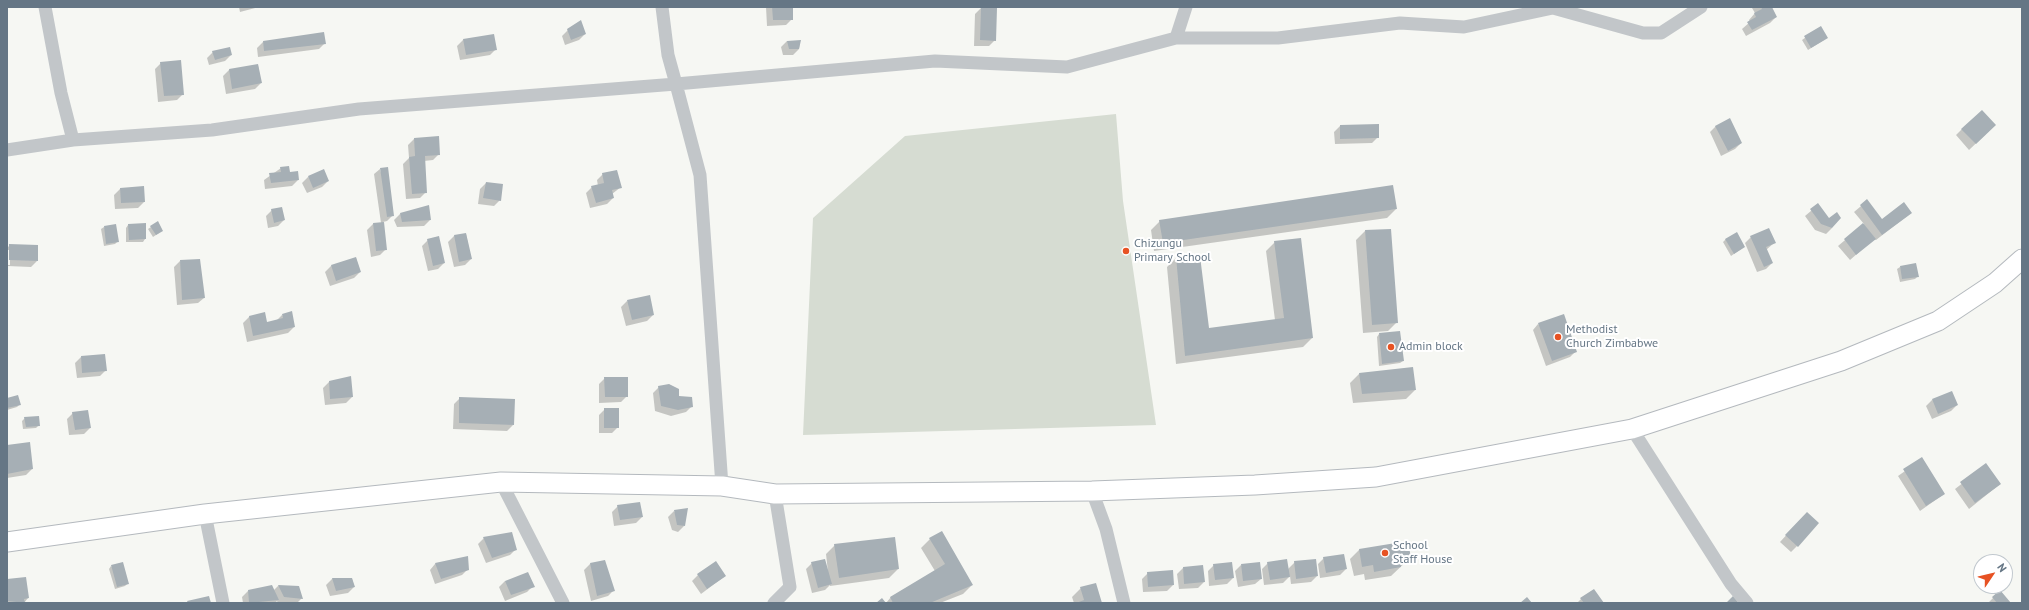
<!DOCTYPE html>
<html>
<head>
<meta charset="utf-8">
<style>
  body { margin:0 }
  #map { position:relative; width:2029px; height:610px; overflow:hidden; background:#f6f7f3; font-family:"PT Sans",sans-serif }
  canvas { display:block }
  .frame { position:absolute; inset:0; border:8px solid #657685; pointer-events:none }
  .north { position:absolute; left:1973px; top:554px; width:40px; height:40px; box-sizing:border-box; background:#fff; border:1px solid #c1c8ce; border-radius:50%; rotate:55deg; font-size:11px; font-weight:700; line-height:16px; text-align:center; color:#657685 }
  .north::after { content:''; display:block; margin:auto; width:14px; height:18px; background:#e75223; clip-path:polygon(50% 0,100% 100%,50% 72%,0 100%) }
</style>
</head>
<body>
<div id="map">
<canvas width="2029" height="610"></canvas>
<div class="frame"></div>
<div class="north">N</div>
</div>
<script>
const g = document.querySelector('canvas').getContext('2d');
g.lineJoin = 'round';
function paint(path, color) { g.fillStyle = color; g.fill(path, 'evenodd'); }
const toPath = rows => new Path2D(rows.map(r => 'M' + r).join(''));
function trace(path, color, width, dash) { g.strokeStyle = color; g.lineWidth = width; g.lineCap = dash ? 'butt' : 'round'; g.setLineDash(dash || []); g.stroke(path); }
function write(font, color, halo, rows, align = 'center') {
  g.font = font + ' "PT Sans",sans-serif'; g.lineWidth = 4; g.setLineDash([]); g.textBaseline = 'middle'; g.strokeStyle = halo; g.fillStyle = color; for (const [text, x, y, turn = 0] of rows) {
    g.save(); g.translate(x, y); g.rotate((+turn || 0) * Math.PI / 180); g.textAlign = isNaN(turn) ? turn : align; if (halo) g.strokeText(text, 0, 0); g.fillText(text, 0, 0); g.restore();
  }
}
const green = toPath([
  [1116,114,1123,201,1156,425,803,435,813,218,905,136]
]);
const shadow = toPath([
  [239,7,259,7,240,12],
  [766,7,792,7,792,19,786,25,767,26],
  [1771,7,1776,17,1770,23,1746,36,1742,29,1750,22,1749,20,1755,13,1752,8],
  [981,8,995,40,989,46,974,46,975,14],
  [1820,27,1824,40,1808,50,1802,40],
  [568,30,585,34,579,40,565,45,562,36],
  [463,40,496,49,490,55,460,60,457,46],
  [787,41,800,41,799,49,793,55,783,55,781,47],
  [263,42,325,43,319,49,258,57,257,48],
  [213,52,231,55,225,61,209,65,207,58],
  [161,63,183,94,177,100,158,102,155,69],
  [258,65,261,83,255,89,226,94,223,76,229,70],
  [1340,126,1378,137,1372,143,1335,144,1334,132],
  [1716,126,1741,143,1735,149,1721,156,1710,132],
  [1962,129,1989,131,1969,150,1956,135],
  [438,137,439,154,433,160,424,161,426,192,420,198,406,199,403,164,409,158,408,145,414,139],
  [281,168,298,180,292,186,265,189,264,180],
  [380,169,393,215,387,221,383,222,386,249,380,255,371,257,367,230,373,224,381,223,374,174],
  [603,174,621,187,612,194,613,198,607,204,590,208,586,193,592,187,598,186,597,180],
  [308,177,328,181,322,187,307,193,302,183],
  [486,183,500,200,494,206,478,204,480,189],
  [144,187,144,202,138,208,115,209,114,195,120,189],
  [1867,201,1881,220,1911,213,1876,240,1874,239,1850,260,1838,246,1864,224,1854,212],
  [1818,205,1832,228,1826,234,1815,230,1805,216],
  [1396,209,1387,218,1154,251,1151,230,1160,221],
  [272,210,284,220,278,226,268,228,266,216],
  [400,214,430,220,424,226,397,227,394,220],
  [128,225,145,239,143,242,126,242,126,228],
  [104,227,118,241,115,244,104,246,101,229],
  [151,227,159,233,153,237,148,229],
  [1390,230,1397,322,1388,331,1363,333,1356,240,1365,231],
  [466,234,471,259,465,265,454,267,448,242,454,236],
  [1751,237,1774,243,1766,250,1772,263,1766,269,1757,272,1745,243],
  [1726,239,1744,247,1731,256,1723,242],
  [428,240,444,263,438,269,428,271,422,246],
  [1275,242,1312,338,1303,347,1176,364,1167,267,1176,258,1208,329,1275,320,1266,251],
  [10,245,37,261,31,267,7,266,7,248],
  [8,250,10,250,10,265,8,265],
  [356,258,360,272,354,278,330,286,325,272,331,266],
  [180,261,204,298,198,303,177,305,174,267],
  [1900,267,1918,276,1915,279,1900,282,1897,269],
  [627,301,653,315,647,321,626,326,621,307],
  [264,314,266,323,276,321,282,315,294,327,288,333,247,342,243,323,249,317],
  [1538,324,1576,351,1570,357,1546,366,1533,330],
  [1379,334,1403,361,1400,363,1379,366,1377,337],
  [81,357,106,370,100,376,77,378,75,363],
  [1359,374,1415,390,1406,399,1353,403,1350,383],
  [605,378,627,396,621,402,599,403,599,384],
  [329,382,352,397,346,403,325,405,323,388],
  [659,387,678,397,692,406,686,412,671,416,655,411,653,393],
  [460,398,513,425,507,431,453,429,454,404],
  [7,399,20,404,17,407,7,410],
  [1932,400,1957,405,1951,411,1932,419,1926,406],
  [605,409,618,427,612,433,599,433,599,415],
  [73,413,90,428,84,434,69,435,67,419],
  [25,418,39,425,36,428,23,429,22,421],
  [7,446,32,469,26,475,7,478],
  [1922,459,1944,494,1920,511,1898,476],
  [1986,465,2000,484,1969,509,1955,489],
  [618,506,642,517,636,523,614,526,612,512],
  [674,511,684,526,678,532,672,530,668,517],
  [1801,519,1797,546,1791,552,1780,542],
  [484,538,516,549,510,555,486,563,478,544],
  [930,539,972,585,963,594,940,603,886,603,891,597,935,571,921,548],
  [835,545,898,569,889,578,830,586,830,585,825,590,812,593,806,569,812,563,828,572,826,554],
  [1359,550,1410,558,1391,576,1365,580,1364,574,1354,576,1350,559],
  [467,557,468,569,462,575,435,584,430,570,435,564],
  [1324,558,1346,569,1340,575,1320,578,1318,564],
  [604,561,614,590,608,596,591,601,584,570,590,564],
  [1295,562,1317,576,1311,582,1291,584,1290,576,1283,583,1264,585,1262,569,1268,563,1288,569],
  [1214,565,1233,578,1227,584,1209,586,1208,571],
  [1241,565,1261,579,1255,584,1238,587,1235,571],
  [111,566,128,583,125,586,115,589,109,569],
  [1183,568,1204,582,1198,588,1179,589,1177,574],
  [1148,573,1173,585,1167,591,1143,592,1142,579],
  [698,575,725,576,701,594,692,581],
  [332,579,352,579,354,587,348,593,330,596,326,585],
  [7,580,28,598,24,603,7,603],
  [505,581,533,586,527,592,505,601,499,587],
  [278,586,298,587,302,598,297,603,278,603,277,601,275,603,243,603,242,597,248,591,274,590],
  [1081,588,1101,603,1074,603,1072,597],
  [1593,590,1603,603,1577,603,1581,599],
  [2000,592,2010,603,1988,603,1993,598]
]);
const building = toPath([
  [772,7,793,7,793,20,773,20],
  [981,7,997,8,996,41,980,40],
  [1761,7,1772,7,1777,17,1752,30,1747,22,1756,17,1754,13,1762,9],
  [581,20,586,34,571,40,567,29],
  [1821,26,1828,38,1811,48,1804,36],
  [324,32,326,44,264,51,263,41],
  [494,34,497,50,466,55,463,39],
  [801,40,799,49,789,49,787,41],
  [230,47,232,55,215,60,212,51],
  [181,60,184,95,164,96,160,62],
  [258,64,262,83,232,89,229,69],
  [1982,110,1996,125,1976,144,1961,129],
  [1730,118,1742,143,1728,151,1715,126],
  [1379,124,1379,138,1340,139,1340,125],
  [439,136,440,155,425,156,427,193,412,194,409,157,415,156,414,138],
  [289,166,290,172,298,171,299,180,271,183,269,173,281,172,280,167],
  [388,167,394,216,387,217,380,168],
  [324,169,329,181,313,188,308,176],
  [617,170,622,188,612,190,614,198,596,203,591,186,604,183,602,173],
  [486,182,503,184,501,201,483,198],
  [1393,185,1397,209,1163,243,1159,220],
  [144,186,145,202,121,203,120,188],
  [1867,199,1882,219,1904,202,1912,213,1882,235,1860,205],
  [1818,203,1829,218,1837,212,1841,218,1832,228,1821,224,1810,209],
  [429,205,431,220,402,222,400,213],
  [282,207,285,220,274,223,271,209],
  [158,221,163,231,156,235,150,226],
  [384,222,387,250,376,251,373,223],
  [146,223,146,239,129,240,128,224],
  [1863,223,1876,239,1856,255,1844,239],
  [116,224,119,242,106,244,104,226],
  [1769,228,1776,243,1766,247,1773,263,1764,267,1750,236],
  [1391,229,1398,323,1372,325,1365,230],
  [1737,232,1745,247,1734,254,1725,239],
  [466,233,472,259,459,262,454,235],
  [439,236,445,263,433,266,427,239],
  [1301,238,1313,338,1185,356,1176,257,1200,256,1209,328,1284,318,1274,241],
  [9,244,38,245,38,261,9,260],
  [356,257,361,272,336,281,331,265],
  [200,259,205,298,182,300,180,260],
  [1916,263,1919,277,1902,279,1900,266],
  [650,295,654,315,632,320,627,300],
  [292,311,295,327,253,336,249,316,265,312,267,322,283,318,282,314],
  [1564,314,1577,352,1552,361,1538,323],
  [1400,331,1404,361,1382,364,1379,333],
  [105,354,107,371,82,373,81,356],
  [1413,367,1416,390,1362,394,1359,373],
  [351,376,353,397,330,399,329,381],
  [604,377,628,377,628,397,605,397],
  [669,384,679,389,679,396,692,397,693,407,678,410,661,406,658,386],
  [1952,391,1958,405,1938,414,1932,399],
  [18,395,21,405,7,408,7,398],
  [459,397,515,399,514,425,459,423],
  [604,408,619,408,619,428,604,428],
  [88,410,91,428,75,430,72,412],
  [39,416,40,426,26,427,24,417],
  [30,442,33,469,7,474,7,445],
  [1922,457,1945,494,1926,506,1903,469],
  [1986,463,2001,484,1975,503,1960,482],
  [640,502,643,517,620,520,617,505],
  [688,508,685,526,677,525,674,510],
  [1807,512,1819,523,1798,547,1785,535],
  [942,531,973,585,930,603,893,603,890,597,945,564,929,538],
  [512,532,517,550,492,558,483,537],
  [895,537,899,569,839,578,834,544],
  [1408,541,1411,558,1400,560,1401,567,1374,572,1373,565,1362,567,1359,549],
  [1344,554,1347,569,1326,573,1323,557],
  [468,556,469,570,441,579,435,563],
  [825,559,832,584,818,588,811,562],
  [1287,559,1290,577,1270,580,1267,562],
  [1316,559,1318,576,1296,579,1294,561],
  [605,560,615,591,597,596,590,563],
  [716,561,726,576,707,589,697,574],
  [123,562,129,584,117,587,111,565],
  [1232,562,1234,578,1215,580,1213,564],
  [1260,562,1262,579,1243,581,1241,564],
  [1203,565,1205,582,1184,584,1183,567],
  [1173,570,1174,585,1148,587,1147,572],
  [528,572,535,587,511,595,505,581],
  [26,577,29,598,24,599,25,603,7,601,7,579],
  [332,578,352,578,355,587,336,591],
  [1096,583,1102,603,1076,603,1084,600,1080,587],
  [272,585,279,600,249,603,248,590],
  [278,585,299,586,303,599,284,597],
  [1594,589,1604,603,1584,603,1580,598],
  [2000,590,2011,603,1997,603,1992,597],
  [209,596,211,603,188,603,187,601],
  [1733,596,1739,603,1726,603],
  [1527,597,1532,603,1520,603],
  [882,598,886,603,876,603]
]);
const street = toPath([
  [45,7,61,93,73,140],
  [1176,38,1278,38,1400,23,1464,27,1553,8,1643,33,1661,33,1701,7],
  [7,150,73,140,212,130,359,109,676,84,668,55,662,7],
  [1632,429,1731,584,1747,603],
  [501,482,563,603],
  [722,486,700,175,676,84,935,61,1067,67,1176,38,1186,7],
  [1092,491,1106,529,1124,603],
  [205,514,223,603],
  [774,603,790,587,775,494]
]);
const secondary = toPath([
  [7,542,205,514,501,482,722,486,775,494,1092,491,1255,485,1376,477,1632,429,1841,361,1938,321,1995,283,2022,259]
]);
const markers = [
  [1126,251,4,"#e75223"],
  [1558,337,4,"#e75223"],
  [1391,347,4,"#e75223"],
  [1385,553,4,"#e75223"]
];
const poiNames = [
  ["Chizungu",1134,244],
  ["Primary School",1134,258],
  ["Methodist",1566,330],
  ["Church Zimbabwe",1566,344],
  ["Admin block",1399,347],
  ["School",1393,546],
  ["Staff House",1393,560]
];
paint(green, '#d6dcd2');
paint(shadow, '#0003');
paint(building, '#a6afb5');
trace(secondary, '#b4b9be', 21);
trace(street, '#c2c6c9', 13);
trace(secondary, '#fff', 19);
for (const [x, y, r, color] of markers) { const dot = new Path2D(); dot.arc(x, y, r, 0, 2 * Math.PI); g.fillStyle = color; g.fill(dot); trace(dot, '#fff', 1.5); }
write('12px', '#657685', '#fff', poiNames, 'left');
</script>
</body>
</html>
